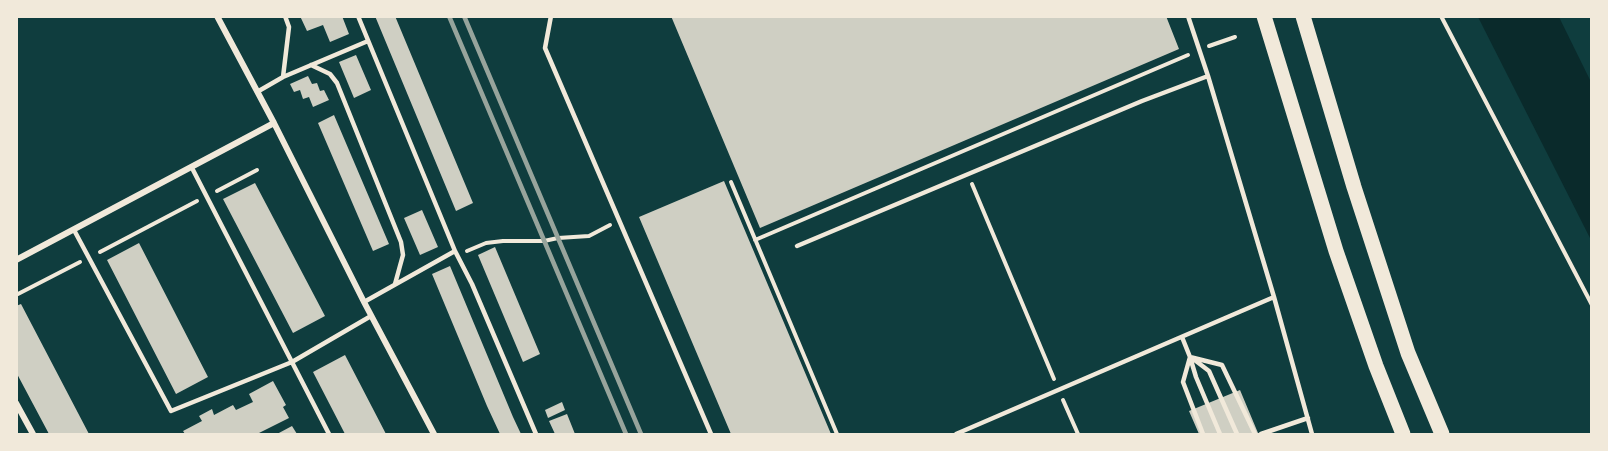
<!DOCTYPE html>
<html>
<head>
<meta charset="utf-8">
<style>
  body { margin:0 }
  #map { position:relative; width:1608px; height:451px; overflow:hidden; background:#0f3d3e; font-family:Inter,sans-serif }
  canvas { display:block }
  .frame { position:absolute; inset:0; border:18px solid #f1e9da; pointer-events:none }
</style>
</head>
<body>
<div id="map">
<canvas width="1608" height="451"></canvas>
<div class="frame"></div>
</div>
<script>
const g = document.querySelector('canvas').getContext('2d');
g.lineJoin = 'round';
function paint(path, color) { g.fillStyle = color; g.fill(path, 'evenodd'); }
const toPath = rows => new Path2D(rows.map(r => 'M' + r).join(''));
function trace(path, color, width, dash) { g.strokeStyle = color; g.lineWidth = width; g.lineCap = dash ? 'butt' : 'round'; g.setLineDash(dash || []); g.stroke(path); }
const water = toPath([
  [1478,17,1559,17,1591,82,1591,240]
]);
const building = toPath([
  [300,16,342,16,349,34,330,42,323,25,307,31],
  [375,16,395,16,473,203,456,211],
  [671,16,1166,16,1179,49,760,228],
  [356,55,371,90,354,98,339,62],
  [308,76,312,84,317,83,320,91,324,90,329,100,313,107,309,97,303,99,300,90,294,92,290,84],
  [334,115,389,244,373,251,318,123],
  [724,181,831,434,731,434,639,217],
  [255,183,325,316,293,333,223,199],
  [422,210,438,247,420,255,404,218],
  [139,243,208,377,176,394,107,260],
  [495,247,540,354,523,362,478,255],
  [450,266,513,417,521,434,500,434,487,406,432,274],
  [21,304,89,434,49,434,16,372,16,306],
  [345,355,386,434,345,434,313,372],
  [273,381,286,405,283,407,289,418,257,434,185,434,183,431,202,421,199,416,212,409,214,415,233,405,236,410,253,402,249,394],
  [1240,390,1258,433,1254,434,1199,434,1189,411],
  [562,402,565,410,548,418,545,410],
  [567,414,575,434,555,434,549,421],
  [292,426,297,434,277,434]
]);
const path = toPath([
  [1441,16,1592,305],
  [1209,46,1235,37],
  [731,182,837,434],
  [972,184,1054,379],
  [217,191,257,170],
  [755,240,1188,55],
  [467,251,486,243,503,241,544,241,558,238,589,236,610,225],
  [100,252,197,201],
  [16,295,80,262],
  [1063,400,1078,434]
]);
const service = toPath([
  [285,16,289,27,283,77,368,41],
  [358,16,455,251,472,284,536,434],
  [551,16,545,48,711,434],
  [1188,16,1208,76],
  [311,65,330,74,337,83,401,242,403,255,395,284],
  [257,92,283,77],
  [192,168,329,434],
  [74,230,171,411,292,362,371,316],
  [797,246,1142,101,1208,76,1274,297,1312,434],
  [364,302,455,251],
  [1182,337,1190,357,1183,382,1203,434],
  [1190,357,1222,365,1255,434],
  [1190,357,1196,377,1220,434],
  [1192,358,1209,371,1237,434],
  [956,434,1274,297],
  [1261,434,1308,418]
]);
const minor = toPath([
  [217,16,274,123,364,302,434,434],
  [16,260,274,123],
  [16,403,33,434]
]);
const primary = toPath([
  [1264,16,1336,251,1376,366,1403,434],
  [1303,16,1354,187,1408,353,1442,434]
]);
const rail = toPath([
  [449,16,626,434],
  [464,16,641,434]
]);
paint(water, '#0a2a2b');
paint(building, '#cfcfc3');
trace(path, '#f1e9da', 4);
trace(service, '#f1e9da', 4.5);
trace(minor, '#f1e9da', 6);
trace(primary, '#f1e9da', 15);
trace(rail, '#97a49c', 4.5);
</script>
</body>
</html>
